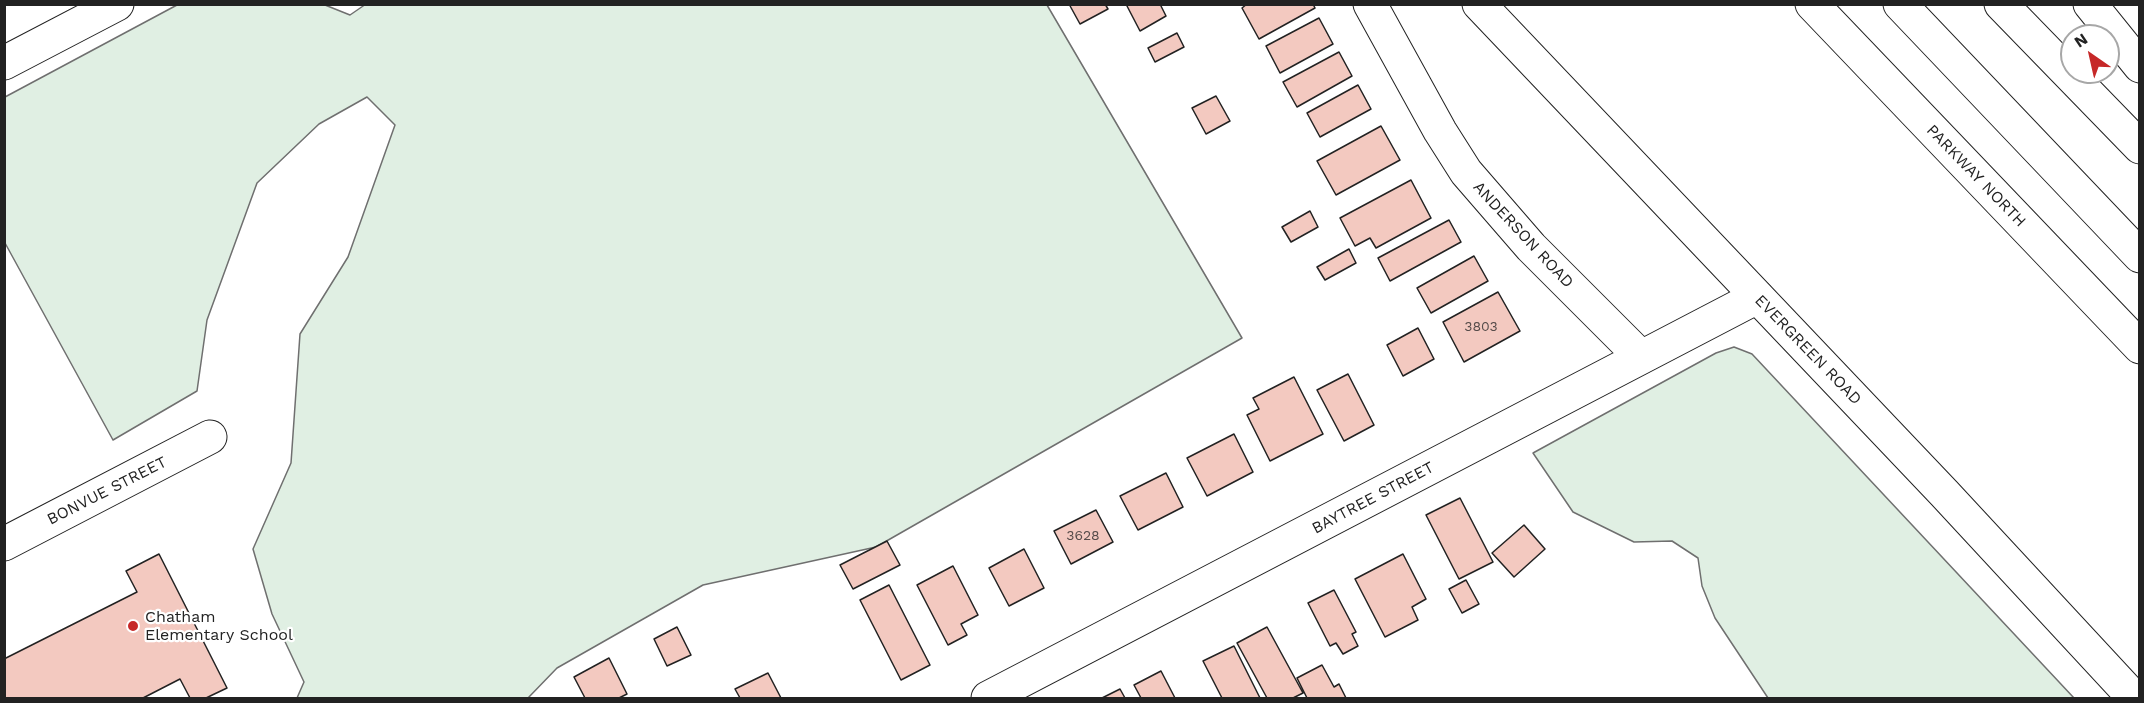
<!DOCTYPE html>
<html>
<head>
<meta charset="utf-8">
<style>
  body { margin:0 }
  #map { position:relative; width:2144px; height:703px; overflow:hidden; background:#fff; font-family:"Work Sans",sans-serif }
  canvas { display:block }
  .frame { position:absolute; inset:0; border:6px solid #222; pointer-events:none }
  .north { position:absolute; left:2060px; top:24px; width:60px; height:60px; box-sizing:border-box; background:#fff; border:2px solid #a7a7a7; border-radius:50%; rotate:326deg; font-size:16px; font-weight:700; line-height:24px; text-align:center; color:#222 }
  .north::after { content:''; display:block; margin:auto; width:21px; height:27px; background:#c62828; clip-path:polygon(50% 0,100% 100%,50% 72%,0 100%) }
</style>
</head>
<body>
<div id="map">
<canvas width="2144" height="703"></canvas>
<div class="frame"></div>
<div class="north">N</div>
</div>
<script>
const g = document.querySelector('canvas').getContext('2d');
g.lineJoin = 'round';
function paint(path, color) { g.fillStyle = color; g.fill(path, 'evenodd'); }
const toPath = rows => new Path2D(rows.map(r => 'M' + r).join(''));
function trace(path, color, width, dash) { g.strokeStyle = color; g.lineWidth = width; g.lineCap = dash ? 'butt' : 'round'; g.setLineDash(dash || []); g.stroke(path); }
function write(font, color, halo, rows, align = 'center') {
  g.font = font + ' "Work Sans",sans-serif'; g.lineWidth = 4.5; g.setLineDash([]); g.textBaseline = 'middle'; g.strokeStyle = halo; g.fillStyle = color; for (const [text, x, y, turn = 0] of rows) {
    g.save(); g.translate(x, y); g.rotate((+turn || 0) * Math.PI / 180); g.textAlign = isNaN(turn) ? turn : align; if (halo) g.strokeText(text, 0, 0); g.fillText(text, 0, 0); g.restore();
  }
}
const green = toPath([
  [366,4,1047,5,1242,338,876,547,703,585,557,668,528,698,297,698,304,682,272,614,253,549,291,463,300,334,348,257,395,125,367,97,319,124,257,183,207,320,197,391,113,440,5,243,5,97,177,5,325,5,350,15,366,4],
  [1734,347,1752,354,2074,698,1768,698,1715,618,1702,586,1698,558,1672,541,1634,542,1573,512,1533,453,1716,353,1734,347]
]);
const building = toPath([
  [1069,4,1105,4,1108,9,1080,24,1069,4],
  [1130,4,1160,4,1166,16,1140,31,1127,6,1130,4],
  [1247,4,1313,4,1315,8,1259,39,1242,8,1247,4],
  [1319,18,1333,44,1280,73,1266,46,1319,18],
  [1177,33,1184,47,1155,62,1148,48,1177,33],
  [1339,52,1352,76,1297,107,1283,82,1339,52],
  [1358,85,1371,109,1320,137,1307,113,1358,85],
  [1216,96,1230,121,1206,134,1192,108,1216,96],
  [1381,126,1400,160,1336,195,1317,161,1381,126],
  [1411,180,1431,218,1376,248,1370,238,1355,246,1340,218,1411,180],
  [1310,211,1318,227,1291,242,1282,227,1310,211],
  [1449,220,1461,242,1390,281,1378,258,1449,220],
  [1349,249,1356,263,1325,280,1317,267,1349,249],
  [1474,256,1488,281,1431,313,1417,288,1474,256],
  [1498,292,1520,331,1464,362,1443,322,1498,292],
  [1418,328,1434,359,1403,376,1387,345,1418,328],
  [1348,374,1374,425,1344,441,1317,390,1348,374],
  [1294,377,1323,434,1270,461,1247,415,1259,409,1253,398,1294,377],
  [1234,434,1253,472,1207,496,1187,458,1234,434],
  [1166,473,1183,507,1138,530,1120,496,1166,473],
  [1460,498,1493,562,1459,579,1426,515,1460,498],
  [1096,510,1113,542,1071,564,1054,531,1096,510],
  [1524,525,1545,549,1514,577,1492,553,1524,525],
  [887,541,900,565,853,589,840,565,887,541],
  [1024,549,1044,588,1009,606,989,568,1024,549],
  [159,554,227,688,206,698,190,698,180,679,143,698,4,698,4,659,137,592,126,571,159,554],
  [1403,554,1426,599,1412,607,1418,620,1385,637,1355,579,1403,554],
  [953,566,978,615,961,624,967,635,948,645,917,585,953,566],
  [1466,580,1479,604,1462,613,1449,589,1466,580],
  [889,585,930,665,901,680,860,600,889,585],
  [1334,590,1356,632,1352,634,1358,646,1343,654,1336,643,1330,646,1308,603,1334,590],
  [677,627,691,655,667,666,654,639,677,627],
  [1267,627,1303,693,1293,698,1267,698,1237,643,1267,627],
  [1234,646,1260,698,1222,698,1203,661,1234,646],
  [609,658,627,694,619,698,585,698,574,677,609,658],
  [1322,665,1334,687,1339,684,1346,698,1307,698,1297,678,1322,665],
  [1161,671,1175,698,1141,698,1134,685,1161,671],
  [768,673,781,698,740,698,735,689,768,673],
  [1120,689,1125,698,1102,698,1120,689]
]);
const minor = toPath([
  [1370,4,1440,131,1466,172,1531,247,1641,357],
  [4,63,117,4],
  [4,544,210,437],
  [988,698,1757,297]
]);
const major = toPath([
  [1479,4,1944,493,2134,698]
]);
const highway = toPath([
  [1812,4,2140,347],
  [1900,4,2140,256],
  [2001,4,2140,147],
  [2090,4,2140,66]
]);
const markers = [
  [133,626,6,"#c62828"]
];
const numberNames = [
  ["3803",1481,327],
  ["3628",1083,536]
];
const streetNames = [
  ["PARKWAY NORTH",1976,176,46],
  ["ANDERSON ROAD",1523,235,47],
  ["EVERGREEN ROAD",1808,350,46],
  ["BONVUE STREET",107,491,-27],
  ["BAYTREE STREET",1373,498,-28]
];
const poiNames = [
  ["Chatham",145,617],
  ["Elementary School",145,635]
];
paint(green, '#e0efe3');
trace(green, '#6f6f6f', 1.5);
paint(building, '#f3c9c0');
trace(building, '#222', 1.5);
trace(minor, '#222', 35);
trace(major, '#222', 35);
trace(highway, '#222', 35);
trace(minor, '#fff', 33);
trace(major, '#fff', 33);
trace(highway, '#fff', 33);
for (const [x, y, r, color] of markers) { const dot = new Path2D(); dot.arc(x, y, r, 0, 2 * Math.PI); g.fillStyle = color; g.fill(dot); trace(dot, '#fff', 2); }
write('14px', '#564c4a', null, numberNames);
write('16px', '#222', '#fff', streetNames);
write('16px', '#222', '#fff', poiNames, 'left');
</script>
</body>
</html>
